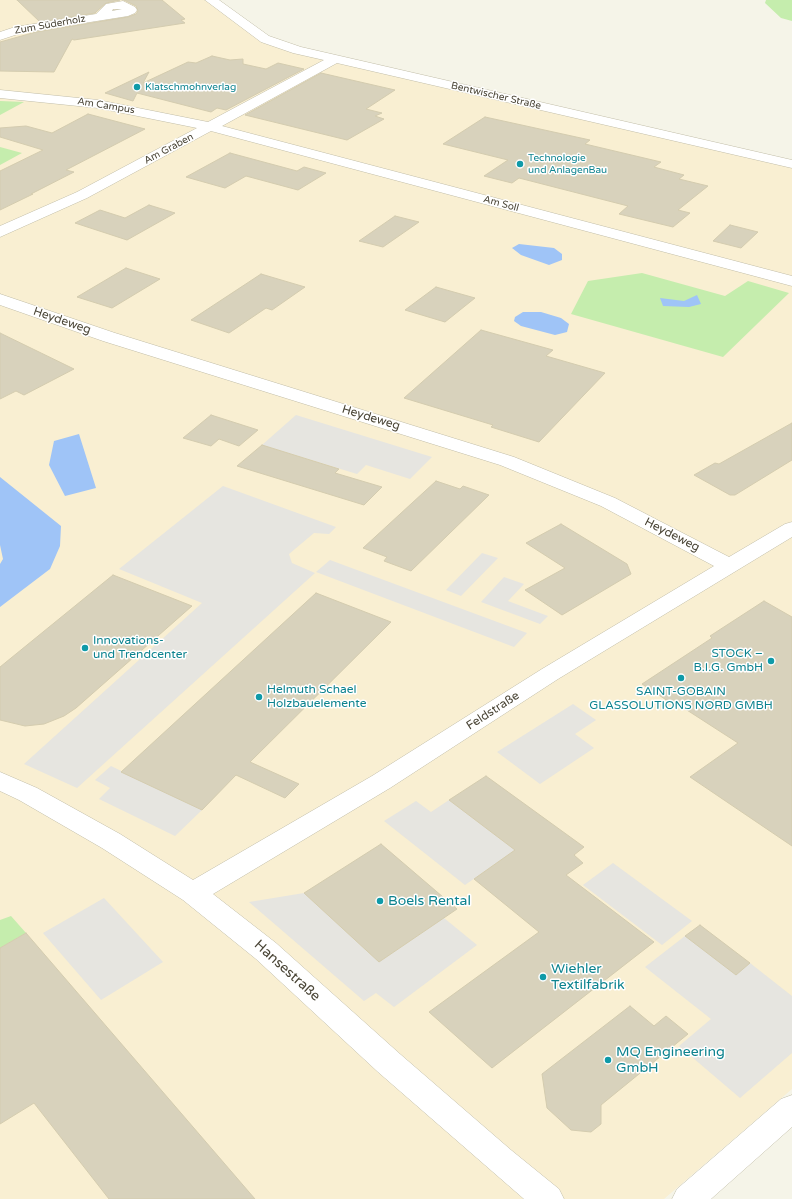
<!DOCTYPE html>
<html>
<head>
<meta charset="utf-8">
<style>
  body { margin:0 }
  canvas { display:block; background:#f5f4e8 }
</style>
</head>
<body>
<canvas width="792" height="1199"></canvas>
<script>
const g = document.querySelector('canvas').getContext('2d');
g.lineJoin = 'round';
function paint(path, color) { g.fillStyle = color; g.fill(path, 'evenodd'); }
const toPath = rows => new Path2D(rows.map(r => 'M' + r).join(''));
function trace(path, color, width, dash) { g.strokeStyle = color; g.lineWidth = width; g.lineCap = dash ? 'butt' : 'round'; g.setLineDash(dash || []); g.stroke(path); }
function write(font, color, halo, rows, align = 'center') {
  g.font = font + ' "Varela Round",sans-serif'; g.lineWidth = 3; g.setLineDash([]); g.textBaseline = 'middle'; g.strokeStyle = halo; g.fillStyle = color; for (const [text, x, y, turn = 0] of rows) {
    g.save(); g.translate(x, y); g.rotate((+turn || 0) * Math.PI / 180); g.textAlign = isNaN(turn) ? turn : align; if (halo) g.strokeText(text, 0, 0); g.fillText(text, 0, 0); g.restore();
  }
}
const commercial = toPath([
  [0,0,205,0,262,40,792,167,792,1089,664,1199,0,1199]
]);
const green = toPath([
  [766,0,792,0,792,21,781,18,765,3],
  [0,101,24,102,0,115],
  [0,147,22,153,0,165],
  [642,273,725,296,748,281,789,293,723,357,571,314,588,281],
  [11,916,26,933,0,948,0,920]
]);
const parking = toPath([
  [296,415,432,457,410,479,366,465,357,474,262,445],
  [223,486,336,527,329,534,314,533,289,554,292,563,315,573,77,788,24,764,202,603,119,569],
  [482,553,498,558,461,596,446,590],
  [330,560,527,633,514,647,316,572],
  [504,577,524,584,508,601,548,616,540,624,481,602],
  [573,704,596,720,575,734,594,748,540,784,497,752],
  [111,766,202,810,175,836,99,799,110,788,95,780],
  [449,800,515,850,465,885,384,821,416,801,431,812],
  [613,863,692,921,662,945,583,885],
  [304,893,379,962,444,918,477,945,394,1007,376,993,364,1001,249,902],
  [104,898,163,962,101,1000,43,933],
  [685,936,736,974,750,963,792,996,792,1053,740,1098,679,1046,711,1019,645,967]
]);
const water = toPath([
  [519,244,554,248,562,254,562,260,549,265,521,255,512,248],
  [697,295,701,304,689,307,663,306,660,298,684,301],
  [523,312,541,312,561,318,569,324,567,332,555,335,521,326,514,321,515,317],
  [79,434,96,488,65,496,49,465,54,441],
  [0,477,61,526,60,546,50,569,0,607,0,564,3,559,0,545]
]);
const building = toPath([
  [17,0,120,0,106,3,95,13,40,22,17,0],
  [124,0,162,0,185,19,181,20,185,23,74,40,72,39,54,72,0,71,0,42,36,32,128,17,136,14,138,11,136,6,124,0],
  [212,56,230,60,243,59,243,64,266,69,278,63,304,69,226,110,217,108,211,112,137,93,133,101,105,93,149,72,143,83,188,62,196,63,212,56],
  [321,73,395,90,366,109,382,113,375,116,384,119,347,140,245,115,321,73],
  [88,114,145,129,66,170,74,172,31,194,33,194,0,210,0,171,43,150,0,137,0,128,26,126,52,133,88,114],
  [485,117,590,140,585,144,661,162,654,167,684,175,679,179,708,186,678,210,690,213,673,227,619,214,628,206,519,178,512,183,484,176,508,160,443,144,485,117],
  [230,153,297,171,304,167,326,173,298,190,246,176,225,188,186,177,230,153],
  [149,205,175,213,127,240,75,223,100,210,125,218,149,205],
  [395,216,419,222,383,247,359,241,395,216],
  [730,225,758,232,741,248,713,241,730,225],
  [126,268,160,279,112,308,77,297,126,268],
  [261,274,305,287,272,310,266,308,229,333,191,320,261,274],
  [436,287,475,298,445,322,405,310,436,287],
  [481,330,553,350,546,356,605,373,539,442,491,427,493,425,404,398,481,330],
  [0,333,74,369,24,395,16,391,0,399,0,333],
  [211,415,258,430,239,446,219,439,211,446,183,438,211,415],
  [792,423,792,460,735,495,730,495,694,475,715,463,719,464,792,423],
  [262,445,339,469,335,473,382,487,364,505,237,466,262,445],
  [436,481,460,489,463,486,489,495,411,571,384,561,387,557,363,548,436,481],
  [561,524,627,564,631,574,562,615,525,590,565,568,526,543,561,524],
  [113,575,192,606,76,708,64,716,44,724,25,726,0,720,0,667,113,575],
  [316,593,391,622,250,762,299,784,285,798,236,775,202,810,121,772,316,593],
  [764,601,792,617,792,846,690,777,738,743,676,703,674,705,642,684,712,638,710,636,764,601],
  [486,776,584,847,574,855,583,863,566,875,654,942,492,1068,429,1012,539,932,474,879,515,850,449,800,486,776],
  [381,844,457,909,379,962,304,893,381,844],
  [700,925,750,963,736,975,685,936,700,925],
  [26,933,255,1199,109,1199,34,1103,0,1124,0,948,26,933],
  [630,1006,654,1026,666,1016,688,1034,601,1105,601,1124,591,1132,571,1130,547,1108,542,1074,630,1006]
]);
const minor = toPath([
  [205,0,219,0,269,36,301,47,792,160,792,168,337,63,222,126,792,276,792,286,211,131,87,198,0,237,0,226,77,192,197,128,98,108,0,98,0,90,98,100,208,122,324,60,293,53,261,42,205,0],
  [123,1,135,7,137,10,135,13,128,16,21,33,0,40,0,32,15,27,96,14,106,4,123,1],
  [113,9,122,9,112,11,113,9],
  [0,294,115,333,514,457,615,498,729,557,785,524,792,522,792,537,558,679,390,788,213,894,276,943,400,1054,511,1150,559,1189,564,1199,524,1199,378,1072,256,959,183,900,102,848,19,800,0,791,0,772,37,788,120,834,193,880,372,776,542,669,714,566,601,506,500,465,103,341,0,305,0,294],
  [792,1095,792,1127,711,1199,672,1199,677,1189,781,1099,792,1095]
]);
const markers = [
  [137,87,4,"#0f9aa8"],
  [520,164,4,"#0f9aa8"],
  [85,648,4,"#0f9aa8"],
  [771,661,4,"#0f9aa8"],
  [681,678,4,"#0f9aa8"],
  [259,697,4,"#0f9aa8"],
  [380,901,4,"#0f9aa8"],
  [543,977,4,"#0f9aa8"],
  [608,1060,4,"#0f9aa8"]
];
const farStreetnames = [
  ["Zum Süderholz",50,25,-10],
  ["Bentwischer Straße",496,96,13],
  ["Am Campus",106,106,9],
  ["Am Graben",169,149,-28],
  ["Am Soll",501,204,15]
];
const farCulturenames = [
  ["Klatschmohnverlag",145,87],
  ["Technologie",528,158],
  ["und AnlagenBau",528,170]
];
const streetNames = [
  ["Heydeweg",62,321,19],
  ["Heydeweg",371,418,17],
  ["Heydeweg",672,535,27],
  ["Feldstraße",493,711,-33]
];
const cultureNames = [
  ["Innovations-",93,641],
  ["und Trendcenter",93,655],
  ["STOCK –",763,654,"right"],
  ["B.I.G. GmbH",763,668,"right"],
  ["Helmuth Schael",267,690],
  ["Holzbauelemente",267,704],
  ["SAINT-GOBAIN",681,692,"center"],
  ["GLASSOLUTIONS NORD GMBH",681,706,"center"]
];
const nearCulturenames = [
  ["Boels Rental",388,901],
  ["Wiehler",551,969],
  ["Textilfabrik",551,985],
  ["MQ Engineering",616,1052],
  ["GmbH",616,1068]
];
const nearStreetnames = [
  ["Hansestraße",287,971,42]
];
paint(commercial, '#f9efd2');
paint(green, '#c5edad');
paint(parking, '#e6e5e0');
paint(water, '#9fc4f7');
paint(building, '#d8d2bc');
trace(building, '#d4ccaf', 1);
trace(minor, '#c2bea9', 1);
paint(minor, '#fff');
for (const [x, y, r, color] of markers) { const dot = new Path2D(); dot.arc(x, y, r, 0, 2 * Math.PI); g.fillStyle = color; g.fill(dot); trace(dot, '#fff', 1.5); }
write('10px', '#4a4536', '#fff', farStreetnames);
write('10px', '#0d838f', '#fff', farCulturenames, 'left');
write('12px', '#4a4536', '#fff', streetNames);
write('12px', '#0d838f', '#fff', cultureNames, 'left');
write('14px', '#0d838f', '#fff', nearCulturenames, 'left');
write('14px', '#4a4536', '#fff', nearStreetnames);
</script>
</body>
</html>
